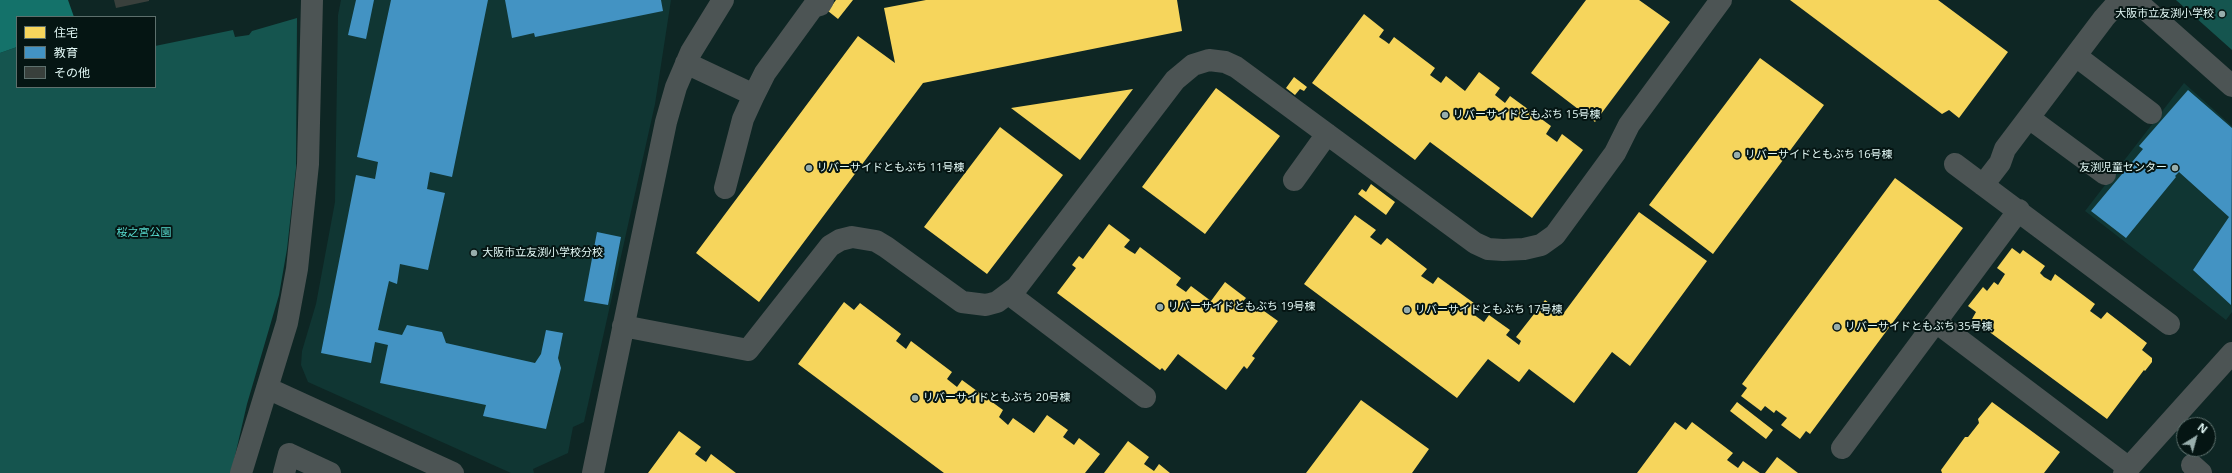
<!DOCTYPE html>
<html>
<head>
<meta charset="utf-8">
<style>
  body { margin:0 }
  #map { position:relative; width:2232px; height:473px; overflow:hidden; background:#0e2624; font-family:"Open Sans","Noto Sans JP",sans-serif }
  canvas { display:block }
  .legend { position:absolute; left:16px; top:16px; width:140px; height:72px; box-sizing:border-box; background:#051513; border:1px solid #5d706d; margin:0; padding:5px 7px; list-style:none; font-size:12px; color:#e2f8f5 }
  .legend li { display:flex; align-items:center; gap:8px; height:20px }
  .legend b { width:20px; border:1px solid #5d706d }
  .north { position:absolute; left:2176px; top:417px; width:40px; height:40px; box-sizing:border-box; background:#051513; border:1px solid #5d706d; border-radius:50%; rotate:37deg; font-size:11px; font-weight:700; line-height:16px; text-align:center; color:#e2f8f5 }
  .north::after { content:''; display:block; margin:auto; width:14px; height:18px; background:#98aeac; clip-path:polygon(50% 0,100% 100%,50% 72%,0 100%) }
</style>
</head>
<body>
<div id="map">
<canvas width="2232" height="473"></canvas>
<ul class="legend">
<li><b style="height:11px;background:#f6d55c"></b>住宅</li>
<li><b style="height:11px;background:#4393c3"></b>教育</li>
<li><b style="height:11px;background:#39403c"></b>その他</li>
</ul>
<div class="north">N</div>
</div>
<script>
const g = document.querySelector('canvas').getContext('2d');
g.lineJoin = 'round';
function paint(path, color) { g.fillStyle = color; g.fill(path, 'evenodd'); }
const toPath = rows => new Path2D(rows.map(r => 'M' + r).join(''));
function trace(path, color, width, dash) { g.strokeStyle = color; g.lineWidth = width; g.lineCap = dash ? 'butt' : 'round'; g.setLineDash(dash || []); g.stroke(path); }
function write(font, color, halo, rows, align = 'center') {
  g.font = font + ' "Open Sans","Noto Sans JP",sans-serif'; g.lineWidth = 4; g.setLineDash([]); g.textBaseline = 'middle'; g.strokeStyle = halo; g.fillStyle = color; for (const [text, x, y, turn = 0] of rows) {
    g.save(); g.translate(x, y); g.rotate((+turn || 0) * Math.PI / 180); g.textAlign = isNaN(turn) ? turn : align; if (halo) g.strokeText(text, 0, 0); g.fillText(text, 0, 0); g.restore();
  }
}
const built = toPath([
  [341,0,671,0,655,104,584,422,573,427,568,453,533,469,534,473,511,473,308,382,301,365,302,351,316,304,335,202,338,15],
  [2184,83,2232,126,2232,312,2226,320,2085,211]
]);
const green = toPath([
  [2176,0,2232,0,2232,50],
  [297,18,296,168,287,249,279,295,247,404,231,473,0,473,0,53,17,47,17,87,155,87,155,46,233,30,235,37,249,35,252,31]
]);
const water = toPath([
  [0,0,68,0,74,17,17,17,17,47,0,53]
]);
const homes = toPath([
  [836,0,853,0,838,19,828,11],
  [926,0,1177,0,1182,31,923,83,759,302,696,253,858,36,895,63,884,8],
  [1586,0,1639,0,1670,22,1595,122,1531,73],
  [1790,0,1938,0,2008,52,1959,118,1949,110,1942,114],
  [1364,14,1384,30,1379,37,1385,41,1389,44,1394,37,1435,68,1430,75,1441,83,1446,76,1465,91,1479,72,1500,88,1495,95,1505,103,1510,96,1551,126,1546,134,1557,142,1562,134,1583,150,1532,218,1430,142,1415,160,1312,83],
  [1760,58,1824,105,1713,254,1649,205],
  [1294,77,1307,87,1304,91,1300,89,1295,95,1286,88],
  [1216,88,1280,136,1205,234,1142,187],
  [1133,89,1080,160,1011,108],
  [1000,127,1063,175,987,274,924,227],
  [1895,178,1963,228,1810,434,1806,431,1800,439,1781,425,1787,418,1776,410,1774,413,1765,406,1761,411,1741,396,1747,388,1742,384],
  [1371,184,1395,202,1386,215,1358,194,1362,189,1366,192],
  [1639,212,1707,261,1630,366,1612,352,1574,403,1529,369,1519,382,1488,359,1457,398,1304,284,1355,215,1376,230,1370,237,1381,245,1387,238,1427,269,1421,276,1433,284,1438,277,1478,306,1473,314,1484,322,1489,315,1510,330,1506,335,1519,345,1521,341,1516,337,1545,300,1563,314],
  [1109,224,1130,240,1124,247,1130,251,1135,254,1140,247,1181,278,1176,285,1186,292,1191,286,1211,301,1225,282,1246,298,1240,305,1252,313,1257,306,1278,321,1252,356,1255,358,1247,369,1244,366,1226,390,1178,354,1165,371,1162,368,1160,370,1057,293,1076,268,1072,265,1079,256,1083,259],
  [2012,248,2020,254,2023,250,2045,266,2040,273,2044,277,2051,281,2055,274,2095,304,2090,311,2101,319,2107,312,2147,343,2142,350,2152,358,2152,362,2145,371,2144,370,2107,419,1972,319,1976,312,1968,306,1983,287,1987,291,1994,282,1998,285,2005,274,1997,268],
  [844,302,854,310,860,303,901,334,896,341,906,349,911,341,952,372,947,379,957,387,962,380,1003,410,999,417,1008,425,1013,418,1034,433,1047,415,1068,430,1063,437,1074,445,1079,438,1100,454,1085,473,944,473,798,364],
  [1361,400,1429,449,1412,473,1306,473],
  [1737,402,1773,430,1766,439,1730,411],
  [1992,402,2060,452,2044,473,1942,473,1941,470,1965,437,1968,437,1979,423,1978,419],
  [1675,422,1686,430,1692,422,1733,453,1727,460,1738,468,1743,461,1760,473,1637,473],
  [679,431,701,447,695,454,706,462,711,454,736,473,648,473],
  [1128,441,1149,457,1144,464,1154,471,1159,464,1170,473,1104,473],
  [1777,457,1798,473,1765,473]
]);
const schools = toPath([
  [356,0,374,0,366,39,348,35],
  [391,0,488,0,452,177,430,172,427,189,445,193,428,270,400,264,397,284,389,281,378,330,402,335,407,325,442,332,446,343,535,363,541,354,546,330,563,333,558,358,561,368,546,429,483,416,486,405,380,383,388,345,375,342,371,363,321,353,356,175,375,179,378,162,357,157],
  [505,0,661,0,663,11,535,37,534,33,512,38],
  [2188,90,2232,128,2231,305,2193,270,2229,217,2179,172,2175,176,2176,177,2126,238,2091,211,2143,149,2139,146],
  [597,232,621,237,608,305,584,301]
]);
const building = toPath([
  [114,0,149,0,149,1,116,8]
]);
const minor = toPath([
  [2135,0,2232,86],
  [2076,56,2151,113],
  [686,63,754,95],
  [2029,118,2105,174],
  [1955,164,2169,324],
  [1294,180,1327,134],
  [1983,185,2000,163,2005,149,2104,18,2120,0],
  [725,188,743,119,754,95,765,73,813,7,820,5,823,0],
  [1009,294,1145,397],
  [1936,322,2129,468],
  [623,326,748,350,830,246,840,240,852,237,876,241,886,247,962,302,986,305,997,302,1017,287,1175,80,1193,65,1209,60,1225,62,1236,67,1475,243,1488,249,1503,250,1524,249,1541,245,1555,235,1615,153,1629,125,1721,0],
  [267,388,453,473],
  [1842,448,2019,210],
  [2192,465,2201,473],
  [241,473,287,323,297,269,308,164,312,0],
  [284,473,289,454,330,473],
  [593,473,666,122,676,87,691,52,723,0],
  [2124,473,2232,353]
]);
const markers = [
  [2222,14,4,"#98aeac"],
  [1445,115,4,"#98aeac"],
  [1737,155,4,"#98aeac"],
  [809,168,4,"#98aeac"],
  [2175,168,4,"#98aeac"],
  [474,253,4,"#98aeac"],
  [1160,307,4,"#98aeac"],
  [1407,310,4,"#98aeac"],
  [1837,327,4,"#98aeac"],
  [915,398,4,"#98aeac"]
];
const poiNames = [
  ["大阪市立友渕小学校",2214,14,"right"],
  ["リバーサイドともぶち 15号棟",1453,115],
  ["リバーサイドともぶち 16号棟",1745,155],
  ["リバーサイドともぶち 11号棟",817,168],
  ["友渕児童センター",2167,168,"right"],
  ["大阪市立友渕小学校分校",482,253],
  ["リバーサイドともぶち 19号棟",1168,307],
  ["リバーサイドともぶち 17号棟",1415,310],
  ["リバーサイドともぶち 35号棟",1845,327],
  ["リバーサイドともぶち 20号棟",923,398]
];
const parkNames = [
  ["桜之宮公園",144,233]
];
paint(built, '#103633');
paint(green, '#15554f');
paint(water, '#14726a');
paint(homes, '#f6d55c');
paint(schools, '#4393c3');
paint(building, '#39403c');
trace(minor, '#4c5454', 22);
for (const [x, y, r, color] of markers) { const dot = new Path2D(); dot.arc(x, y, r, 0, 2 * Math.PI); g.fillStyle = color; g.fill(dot); trace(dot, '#051513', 1.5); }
write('11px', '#e2f8f5', '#051513', poiNames, 'left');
write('11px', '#56d9cd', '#051513', parkNames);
</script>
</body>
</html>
